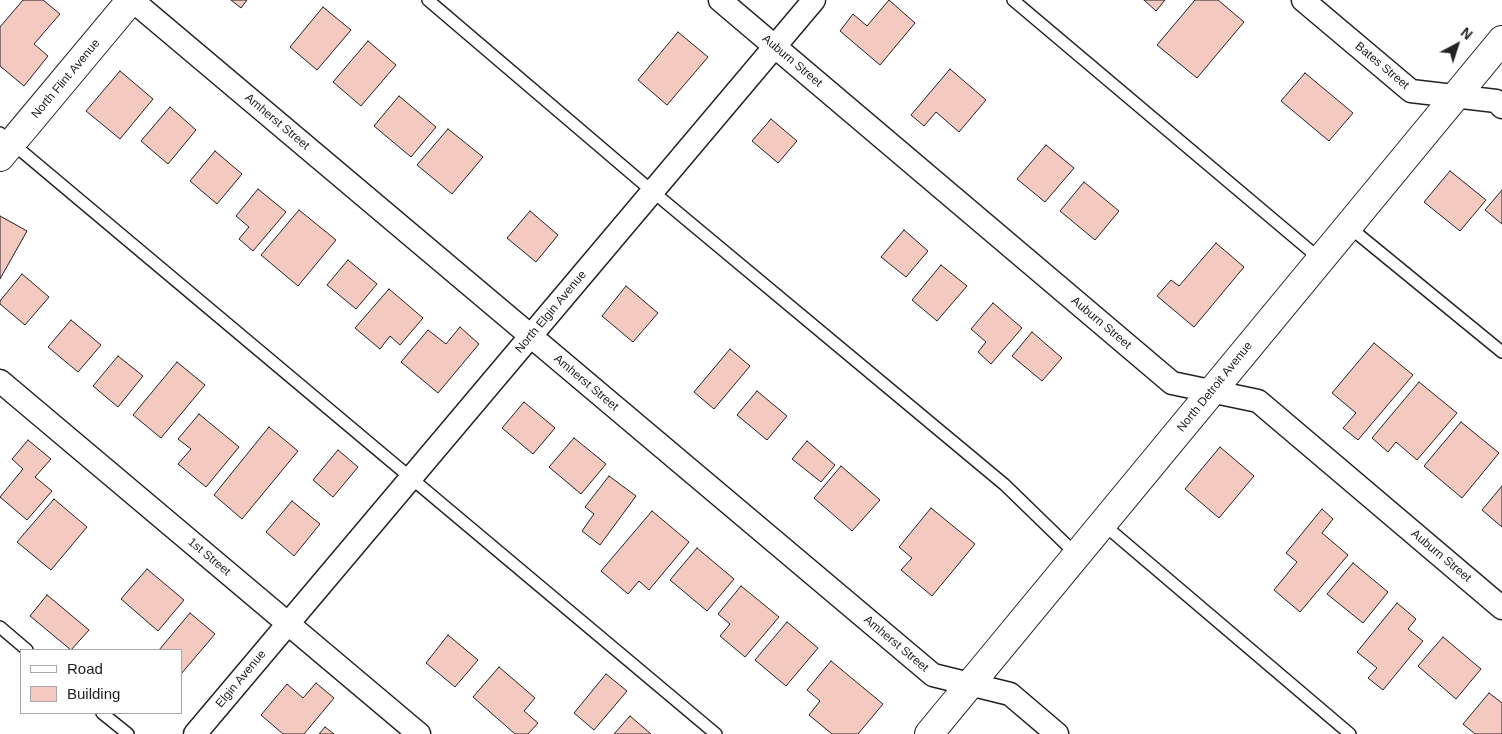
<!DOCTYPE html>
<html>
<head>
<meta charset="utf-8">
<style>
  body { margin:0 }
  #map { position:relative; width:1502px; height:734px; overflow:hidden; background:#fff; font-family:Arial,sans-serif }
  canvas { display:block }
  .legend { position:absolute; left:20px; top:649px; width:162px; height:65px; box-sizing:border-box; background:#fff; border:1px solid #a7a7a7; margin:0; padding:6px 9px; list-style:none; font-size:15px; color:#222 }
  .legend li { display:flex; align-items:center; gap:10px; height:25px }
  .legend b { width:25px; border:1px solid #a7a7a7 }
  .north { position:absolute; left:1432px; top:20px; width:50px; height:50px; -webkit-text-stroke:4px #fff; paint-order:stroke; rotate:40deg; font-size:14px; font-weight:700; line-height:20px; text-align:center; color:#222 }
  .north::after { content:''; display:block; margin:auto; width:18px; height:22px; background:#222; clip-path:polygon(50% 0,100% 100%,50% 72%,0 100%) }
</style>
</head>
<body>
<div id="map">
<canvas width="1502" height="734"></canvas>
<ul class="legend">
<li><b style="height:6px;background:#fff"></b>Road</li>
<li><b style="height:14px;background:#f3c9c0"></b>Building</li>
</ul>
<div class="north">N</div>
</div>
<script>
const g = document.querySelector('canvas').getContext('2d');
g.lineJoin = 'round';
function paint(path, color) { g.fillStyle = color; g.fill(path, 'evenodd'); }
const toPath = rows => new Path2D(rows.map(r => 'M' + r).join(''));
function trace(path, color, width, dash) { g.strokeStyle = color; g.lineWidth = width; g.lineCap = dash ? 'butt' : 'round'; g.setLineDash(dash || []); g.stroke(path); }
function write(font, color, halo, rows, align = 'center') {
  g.font = font + ' Arial,sans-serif'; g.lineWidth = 4; g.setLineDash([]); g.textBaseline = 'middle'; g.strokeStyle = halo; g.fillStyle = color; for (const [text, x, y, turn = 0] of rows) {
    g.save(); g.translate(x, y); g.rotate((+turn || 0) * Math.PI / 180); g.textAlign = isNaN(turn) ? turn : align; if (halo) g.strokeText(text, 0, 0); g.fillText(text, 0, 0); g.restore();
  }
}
const building = toPath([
  [23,0,43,0,60,14,34,44,48,56,24,86,0,66,0,27,23,0],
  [231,0,247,0,241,8,231,0],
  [889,0,915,23,880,65,840,31,853,14,867,26,889,0],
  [1144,0,1165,0,1156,11,1144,0],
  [1195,0,1218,0,1244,22,1197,78,1157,45,1195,0],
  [323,7,351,30,317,70,290,47,323,7],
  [678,32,708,57,667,105,638,80,678,32],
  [368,41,396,65,361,106,333,82,368,41],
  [950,69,986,100,959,132,936,112,924,126,911,115,950,69],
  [120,71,153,99,120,139,86,111,120,71],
  [1305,73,1353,113,1329,141,1281,101,1305,73],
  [399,96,436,127,411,157,374,126,399,96],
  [170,107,196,130,168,164,141,141,170,107],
  [771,119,797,141,778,163,752,141,771,119],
  [448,129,483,157,452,194,417,165,448,129],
  [1046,145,1074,168,1045,202,1017,179,1046,145],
  [215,151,242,174,217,204,190,181,215,151],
  [1450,171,1486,200,1460,231,1424,202,1450,171],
  [1084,182,1119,211,1095,240,1060,211,1084,182],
  [258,189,286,212,253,251,239,239,249,227,236,216,258,189],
  [1502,190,1502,224,1485,210,1502,190],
  [299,210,336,240,298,286,261,255,299,210],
  [530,211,558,235,536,262,507,238,530,211],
  [0,216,27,231,0,279,0,216],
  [904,230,928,251,906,277,881,257,904,230],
  [1216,243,1244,267,1194,327,1157,296,1171,280,1179,286,1216,243],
  [348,260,377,284,356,309,327,285,348,260],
  [941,265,967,286,937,321,912,300,941,265],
  [22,274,49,297,25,325,0,304,0,301,22,274],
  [626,286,658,313,633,342,602,316,626,286],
  [389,289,423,318,400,345,390,336,380,349,355,328,389,289],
  [993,303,1022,328,991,364,978,352,986,342,971,329,993,303],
  [71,320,101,345,78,372,48,347,71,320],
  [460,327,479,344,438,393,401,362,428,330,446,344,460,327],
  [1032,332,1062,358,1042,381,1012,356,1032,332],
  [1374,343,1413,375,1358,440,1343,428,1356,413,1332,393,1374,343],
  [730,349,750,366,714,409,694,392,730,349],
  [118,356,143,376,118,407,93,386,118,356],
  [177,362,205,385,161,438,133,415,177,362],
  [1419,382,1457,413,1417,460,1396,442,1388,452,1372,438,1419,382],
  [757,391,787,416,767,440,737,415,757,391],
  [524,402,555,428,533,454,502,428,524,402],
  [199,414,239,447,206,487,178,464,191,449,178,439,199,414],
  [1461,422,1499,453,1462,498,1424,466,1461,422],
  [269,427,298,451,242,519,214,495,269,427],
  [574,438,606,464,581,494,549,467,574,438],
  [28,440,51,459,35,477,52,491,27,520,0,497,23,469,12,459,28,440],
  [807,441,835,465,821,482,792,459,807,441],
  [1220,447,1254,476,1219,518,1185,489,1220,447],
  [338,450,358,467,333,497,313,480,338,450],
  [841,466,880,500,852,531,814,498,841,466],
  [609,476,636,496,600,545,582,531,594,514,585,507,609,476],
  [1502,486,1502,527,1482,510,1502,486],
  [54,499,87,527,51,570,17,542,54,499],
  [292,501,320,524,294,556,266,532,292,501],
  [931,508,975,544,932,596,901,570,912,558,899,547,931,508],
  [1322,509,1333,519,1322,533,1348,555,1300,612,1274,590,1297,562,1286,553,1322,509],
  [652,511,689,542,649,590,639,581,628,594,601,571,652,511],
  [697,548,734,579,707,611,670,580,697,548],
  [1353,563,1388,592,1363,623,1327,594,1353,563],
  [147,569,184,600,158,631,121,599,147,569],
  [741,586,779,617,745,657,720,636,730,624,718,614,741,586],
  [47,595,89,630,71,650,30,616,47,595],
  [1397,603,1416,619,1408,629,1423,641,1383,690,1368,678,1377,668,1357,652,1397,603],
  [190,613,215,634,181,674,181,650,159,650,190,613],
  [787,622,818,648,786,686,755,660,787,622],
  [448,635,478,660,455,687,426,663,448,635],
  [1443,637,1481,669,1456,699,1418,666,1443,637],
  [831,661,883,704,858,734,832,734,809,715,820,701,807,690,831,661],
  [499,667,535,698,524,711,538,723,528,734,515,734,473,697,499,667],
  [606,674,627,691,594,730,574,713,606,674],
  [316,683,334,698,304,734,283,734,261,715,287,684,303,698,316,683],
  [1489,693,1502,703,1502,734,1475,734,1463,724,1489,693],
  [630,716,651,734,614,734,630,716],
  [325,727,334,734,319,734,325,727]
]);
const lane = toPath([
  [428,0,652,191,1005,485,1077,555],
  [1013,0,1320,259],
  [0,133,716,734],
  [1348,226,1502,352],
  [1103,524,1350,734],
  [0,627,27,650],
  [102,713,128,734]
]);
const street = toPath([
  [132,0,933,675,1010,694,1057,734],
  [720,0,1172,383,1258,401,1502,608],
  [1303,0,1411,91,1496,101,1502,107],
  [0,381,419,734],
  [195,734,814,0]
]);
const secondary = toPath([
  [0,157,131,0],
  [929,734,1502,40]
]);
const streetNames = [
  ["Auburn Street",792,61,40],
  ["Bates Street",1382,66,40],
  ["North Flint Avenue",66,79,-50],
  ["Amherst Street",277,122,40],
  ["North Elgin Avenue",551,312,-50],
  ["Auburn Street",1101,323,40],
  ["Amherst Street",586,383,40],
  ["North Detroit Avenue",1215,387,-51],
  ["Auburn Street",1441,556,40],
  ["1st Street",209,557,40],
  ["Amherst Street",896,644,40],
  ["Elgin Avenue",241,679,-50]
];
paint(building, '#f3c9c0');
trace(building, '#222', 1);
trace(lane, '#222', 14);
trace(street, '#222', 25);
trace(secondary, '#222', 30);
trace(lane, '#fff', 11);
trace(street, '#fff', 22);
trace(secondary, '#fff', 28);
write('12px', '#222', '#fff', streetNames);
</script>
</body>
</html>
